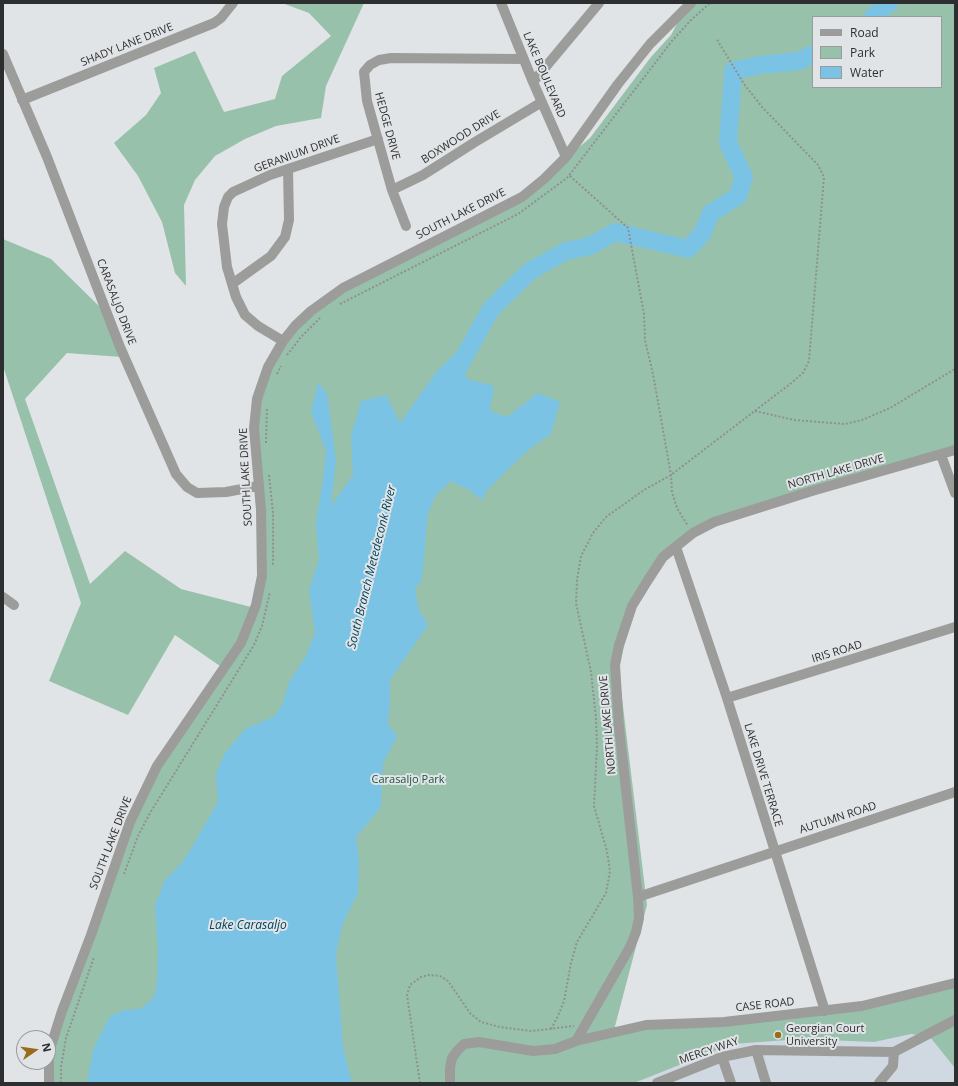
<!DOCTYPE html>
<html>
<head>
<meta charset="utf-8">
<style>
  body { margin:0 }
  #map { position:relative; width:958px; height:1086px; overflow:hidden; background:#e1e4e7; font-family:"Open Sans",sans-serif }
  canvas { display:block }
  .frame { position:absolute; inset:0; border:4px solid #2d2e2f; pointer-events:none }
  .legend { position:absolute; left:812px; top:16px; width:130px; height:72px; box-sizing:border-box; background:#e1e4e7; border:1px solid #999b9d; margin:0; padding:5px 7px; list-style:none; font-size:12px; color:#2d2e2f }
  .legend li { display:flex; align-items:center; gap:8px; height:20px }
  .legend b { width:20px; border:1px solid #999b9d }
  .north { position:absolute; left:16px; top:1030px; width:40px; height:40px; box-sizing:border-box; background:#e1e4e7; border:1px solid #999b9d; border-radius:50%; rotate:77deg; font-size:11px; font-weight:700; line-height:16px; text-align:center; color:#2d2e2f }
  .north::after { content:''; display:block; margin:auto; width:14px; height:18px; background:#986c1a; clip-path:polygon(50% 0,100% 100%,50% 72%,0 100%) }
</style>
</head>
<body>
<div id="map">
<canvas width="958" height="1086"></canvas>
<div class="frame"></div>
<ul class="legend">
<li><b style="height:5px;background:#9c9d9b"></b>Road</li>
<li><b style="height:11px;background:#98c1ac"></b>Park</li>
<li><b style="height:11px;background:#7bc3e4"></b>Water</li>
</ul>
<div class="north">N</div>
</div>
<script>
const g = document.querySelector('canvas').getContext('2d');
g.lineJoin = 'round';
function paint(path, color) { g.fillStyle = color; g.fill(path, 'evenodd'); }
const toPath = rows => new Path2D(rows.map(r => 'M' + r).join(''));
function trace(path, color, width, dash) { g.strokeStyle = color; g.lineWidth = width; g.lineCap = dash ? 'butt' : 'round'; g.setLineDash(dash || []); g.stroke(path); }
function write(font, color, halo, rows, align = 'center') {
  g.font = font + ' "Open Sans",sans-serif'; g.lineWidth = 4; g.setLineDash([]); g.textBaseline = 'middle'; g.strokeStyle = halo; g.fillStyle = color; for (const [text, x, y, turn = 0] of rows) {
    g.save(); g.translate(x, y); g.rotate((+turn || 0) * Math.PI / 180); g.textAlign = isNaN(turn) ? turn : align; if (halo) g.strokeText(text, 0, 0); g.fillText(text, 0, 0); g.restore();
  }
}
const built = toPath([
  [955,983,955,1083,411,1083,576,1041,858,1006]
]);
const green = toPath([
  [282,3,364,3,326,86,321,118,276,126,245,139,215,156,195,180,184,205,186,286,175,273,162,222,138,176,114,143,146,115,161,93,154,68,195,51,224,112,275,99,282,76,331,36,309,13],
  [691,3,955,3,955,450,709,524,676,547,643,587,618,665,647,905,614,1030,884,1004,955,981,955,1068,930,1037,911,1034,874,1042,802,1039,732,1044,634,1083,49,1083,49,1052,145,789,223,668,175,635,128,715,49,681,81,603,3,366,3,239,51,259,102,309,121,357,67,353,25,399,90,584,125,551,181,589,255,608,262,576,254,428,268,367,311,311,516,200,590,138,651,57,671,35,686,7],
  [813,17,941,17,941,87,813,87]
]);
const water = toPath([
  [457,352,467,379,494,386,490,411,507,417,538,393,560,402,551,434,528,450,487,490,482,500,469,490,451,481,436,495,428,513,422,579,415,589,419,610,428,625,390,680,390,702,388,724,397,736,383,764,381,807,356,837,359,860,358,893,343,923,336,954,343,1047,352,1083,87,1083,93,1050,110,1016,125,1010,140,1009,152,1000,157,987,158,947,155,906,165,880,181,864,191,849,218,802,216,774,225,753,245,729,275,716,283,703,289,682,305,658,315,633,309,590,319,560,316,522,323,479,326,451,311,412,318,383,327,393,336,460,331,506,353,475,351,436,361,401,386,395,400,423,437,371]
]);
const river = toPath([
  [873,17,889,3],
  [449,384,491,309,530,271,566,251,590,246,615,232,688,249,702,234,711,213,738,196,744,177,728,143,733,71,760,65,800,61,813,54]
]);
const path = toPath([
  [570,176,628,228,644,314,645,340,653,374,671,475,672,492,677,508,688,526],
  [340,304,518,214,567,178,672,41,691,20,710,3],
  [287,355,301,337,320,318],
  [277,374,281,366],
  [755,411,794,420,845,424,862,420,890,408,955,369],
  [266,443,267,407],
  [269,475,273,513,273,566],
  [124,874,138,836,150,813,254,645,262,626,270,592],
  [551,1029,558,1016,564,1001,571,963,577,942,606,893,610,871,607,851,594,806,597,746,596,718,591,672,576,603,577,580,581,556,593,533,606,517,644,490,671,475,790,384,803,373,809,361,824,177,818,165,762,107,744,84,716,38],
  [61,1083,61,1067,66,1038,94,957],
  [420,1083,407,995,410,985,421,977,429,975,440,976,448,981,470,1013,481,1022,500,1027,532,1031,574,1026]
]);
const minor = toPath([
  [501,3,533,82,566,157],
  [3,54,47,157,120,347,176,474,187,487,197,493,226,492,258,486],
  [533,82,599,3],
  [22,100,214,23,221,18,233,3],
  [392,190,423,175,475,142,542,102],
  [406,226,392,190,367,101,364,72,370,65,379,60,391,58,523,59],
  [232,284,271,256,285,237,289,220,288,169],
  [283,341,258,326,245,315,236,297,227,267,222,224,224,207,228,197,233,192,270,175,378,139],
  [941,455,955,493],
  [676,547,727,698,825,1011],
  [3,597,14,605],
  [727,698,955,627],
  [638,897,955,792],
  [576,1041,646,1025,724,1022,862,1006,955,983],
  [756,1050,766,1083],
  [722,1057,731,1083],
  [49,1083,49,1052,62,1011,91,935,130,822,157,766,241,643,256,605,262,576,261,510,254,428,257,399,268,367,283,341,295,326,311,311,343,288,522,197,544,179,566,157,618,84,650,44,691,3],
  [450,1083,450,1068,452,1058,457,1051,464,1044,479,1042,533,1051,555,1049,576,1041,630,947,636,932,639,918,638,897,619,727,615,665,619,645,632,606,648,580,663,557,693,533,714,522,812,491,955,450],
  [657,1083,722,1057,756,1050,894,1052,955,1020],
  [879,1083,893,1066,894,1052]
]);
const markers = [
  [778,1035,4,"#986c1a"]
];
const streetNames = [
  ["SHADY LANE DRIVE",127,45,-22],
  ["LAKE BOULEVARD",544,75,67],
  ["HEDGE DRIVE",387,126,75],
  ["BOXWOOD DRIVE",461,137,-32],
  ["GERANIUM DRIVE",297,154,-20],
  ["SOUTH LAKE DRIVE",461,214,-27],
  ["CARASALJO DRIVE",116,302,69],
  ["NORTH LAKE DRIVE",836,472,-16],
  ["SOUTH LAKE DRIVE",246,477,-93],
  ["IRIS ROAD",837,652,-17],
  ["NORTH LAKE DRIVE",608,725,-95],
  ["LAKE DRIVE TERRACE",763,775,73],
  ["AUTUMN ROAD",838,818,-18],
  ["SOUTH LAKE DRIVE",111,843,-69],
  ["CASE ROAD",765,1005,-6],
  ["MERCY WAY",709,1051,-19]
];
const parkNames = [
  ["Carasaljo Park",408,780]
];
const poiNames = [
  ["Georgian Court",786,1029],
  ["University",786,1042]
];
const waterNames = [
  ["South Branch Metedeconk River",372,567,-76],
  ["Lake Carasaljo",248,926]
];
paint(built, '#d0d8e1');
paint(green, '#98c1ac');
paint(water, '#7bc3e4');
trace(river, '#7bc3e4', 18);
trace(path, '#8e9092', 2, [2, 2]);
trace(minor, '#9c9d9b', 10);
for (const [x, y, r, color] of markers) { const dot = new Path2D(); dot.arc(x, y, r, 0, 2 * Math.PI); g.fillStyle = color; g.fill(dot); trace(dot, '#e1e4e7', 1.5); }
write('11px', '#2d2e2f', '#e1e4e7', streetNames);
write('11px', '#1b513b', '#e1e4e7', parkNames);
write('11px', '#2d2e2f', '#e1e4e7', poiNames, 'left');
write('italic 12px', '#02435a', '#e1e4e7', waterNames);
</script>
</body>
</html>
